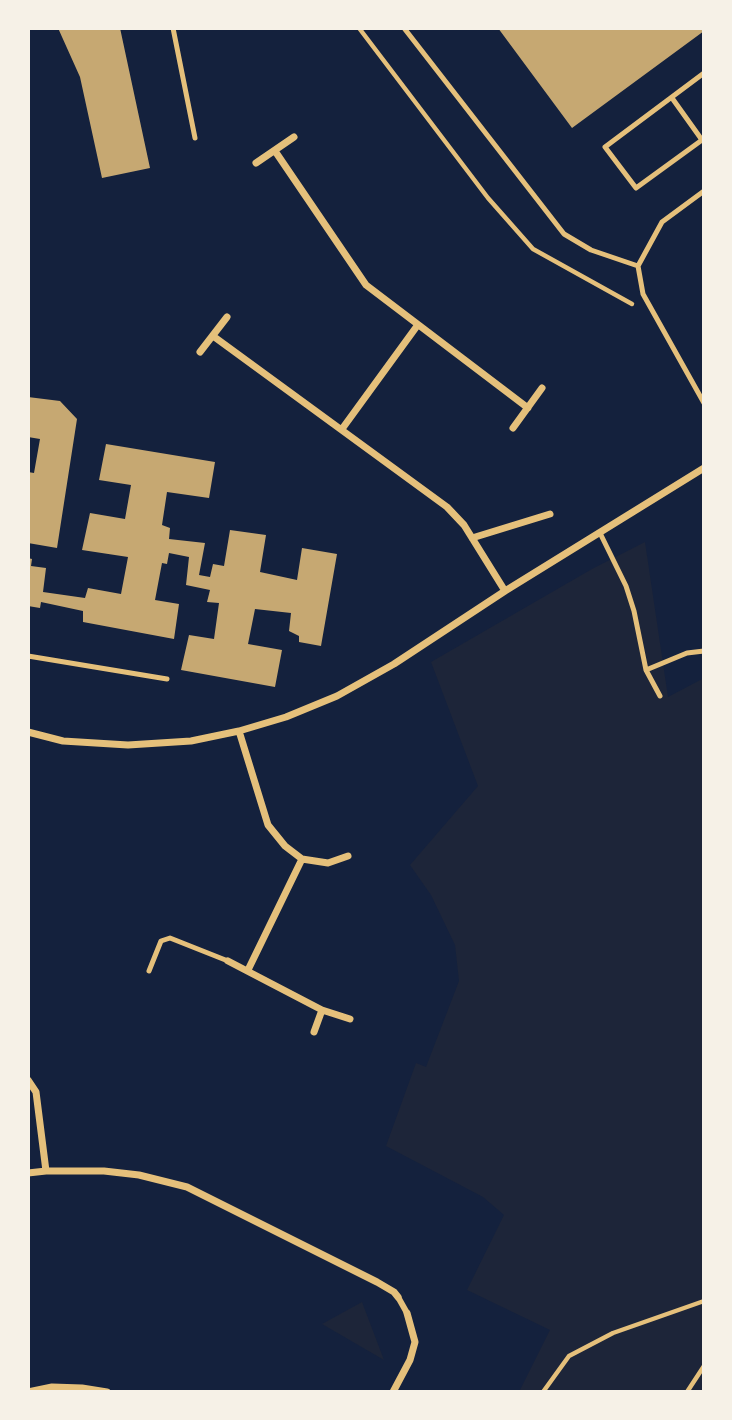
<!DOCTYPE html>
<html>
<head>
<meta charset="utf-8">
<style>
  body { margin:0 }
  #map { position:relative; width:732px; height:1420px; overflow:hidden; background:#14213d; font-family:"Source Serif 4",serif }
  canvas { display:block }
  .frame { position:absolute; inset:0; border:30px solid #f6f1e7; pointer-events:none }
</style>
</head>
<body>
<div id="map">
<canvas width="732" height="1420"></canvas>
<div class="frame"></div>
</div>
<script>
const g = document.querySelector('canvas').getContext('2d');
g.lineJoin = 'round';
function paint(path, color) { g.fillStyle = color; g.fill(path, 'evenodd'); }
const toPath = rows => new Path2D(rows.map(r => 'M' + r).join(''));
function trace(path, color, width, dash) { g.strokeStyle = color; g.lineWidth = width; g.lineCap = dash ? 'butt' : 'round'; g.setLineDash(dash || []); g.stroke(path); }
const green = toPath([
  [645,542,668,697,704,678,704,1392,519,1392,550,1330,467,1290,504,1215,483,1197,386,1146,416,1063,426,1067,459,981,455,945,431,895,410,865,478,786,431,662,592,569],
  [362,1302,384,1360,322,1324]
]);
const building = toPath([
  [58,28,120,28,150,168,102,178,80,77],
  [498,28,704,28,704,31,572,128],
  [28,397,60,401,77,419,57,548,28,543,30,510,28,510,28,472,34,473,40,439,28,437],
  [106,444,215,462,209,498,167,492,162,525,170,528,169,539,205,543,199,575,210,577,213,564,224,566,230,530,266,535,260,572,297,580,302,548,337,554,321,646,299,642,299,636,289,631,291,613,255,609,248,644,282,650,275,687,181,670,189,635,214,639,219,603,207,602,210,590,186,585,189,557,169,553,167,564,162,563,155,600,179,604,174,639,83,622,83,611,41,602,40,608,28,606,28,558,32,559,31,566,46,568,43,592,85,598,88,588,121,594,128,557,82,550,90,513,125,519,131,485,99,480]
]);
const path = toPath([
  [359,28,488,198,533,249,632,304],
  [543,1392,569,1356,613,1333,704,1301],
  [687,1392,704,1366]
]);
const service = toPath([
  [173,28,195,138],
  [404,28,564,234,591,250,638,266,643,294,704,403],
  [672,98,702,140,636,188,605,147,704,73],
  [638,266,662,222,704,191],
  [600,533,626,586,634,611,646,670,660,696],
  [28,656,167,679],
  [646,670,687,653,704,651],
  [149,971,161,941,170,938,228,961]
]);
const pedestrian = toPath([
  [398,1297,407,1313]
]);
const minor = toPath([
  [275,151,366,285,528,408],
  [256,163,294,137],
  [213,336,447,507,464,525,505,591],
  [200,352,227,317],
  [513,428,542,388],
  [342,429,417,326],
  [472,538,550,514],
  [239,731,268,825,285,846,302,859,248,970],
  [28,732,63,741,128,745,191,741,239,731,286,717,337,696,394,664,505,591,704,468],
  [302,859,328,863,348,856],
  [228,961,322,1010,350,1019],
  [314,1032,322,1010],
  [28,1080,36,1092,46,1171],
  [28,1173,46,1171,104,1171,139,1175,187,1187,377,1282,394,1292,398,1297],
  [28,1392,52,1387,82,1388,107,1392],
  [393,1392,410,1360,415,1342,407,1313]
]);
paint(green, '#1d2539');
paint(building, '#c6a872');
trace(path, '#e5c07b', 4.5);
trace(service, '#e5c07b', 5);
trace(pedestrian, '#e5c07b', 6);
trace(minor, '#e5c07b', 7);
</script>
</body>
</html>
